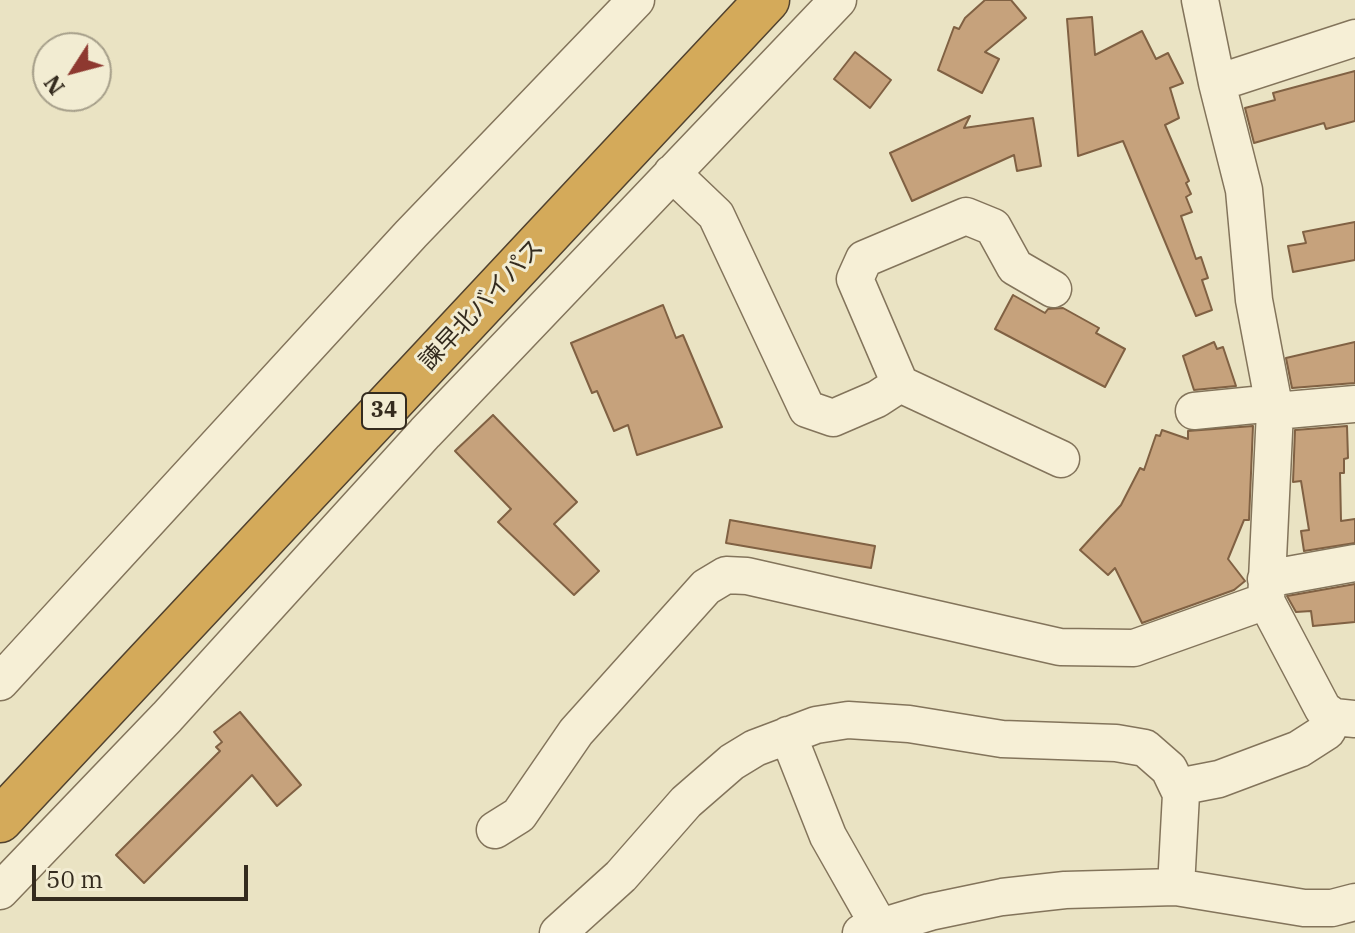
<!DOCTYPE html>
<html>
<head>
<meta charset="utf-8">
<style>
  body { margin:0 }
  #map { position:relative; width:1355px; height:933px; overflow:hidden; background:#eae3c3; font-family:"IBM Plex Serif",serif }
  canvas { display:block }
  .north { position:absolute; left:32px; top:32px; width:80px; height:80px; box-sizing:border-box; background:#f2ecd2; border:2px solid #a69f8a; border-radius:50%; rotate:234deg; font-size:22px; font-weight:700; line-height:32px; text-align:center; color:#342b1e }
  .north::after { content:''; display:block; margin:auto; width:28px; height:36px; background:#8e3930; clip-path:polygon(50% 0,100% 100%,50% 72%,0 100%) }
  .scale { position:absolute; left:32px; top:865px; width:216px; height:36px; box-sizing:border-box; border:4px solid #342b1e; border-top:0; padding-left:10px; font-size:24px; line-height:28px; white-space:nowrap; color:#342b1e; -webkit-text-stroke:6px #f2ecd2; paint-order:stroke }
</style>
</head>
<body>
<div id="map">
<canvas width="1355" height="933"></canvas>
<div class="north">N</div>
<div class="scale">50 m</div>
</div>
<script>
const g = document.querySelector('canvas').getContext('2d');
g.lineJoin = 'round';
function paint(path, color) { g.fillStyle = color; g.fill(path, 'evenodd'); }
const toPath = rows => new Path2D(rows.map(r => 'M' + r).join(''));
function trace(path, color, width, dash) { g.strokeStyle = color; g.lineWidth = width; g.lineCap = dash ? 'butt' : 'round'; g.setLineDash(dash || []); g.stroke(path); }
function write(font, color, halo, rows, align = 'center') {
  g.font = font + ' "IBM Plex Serif","Noto Sans JP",serif'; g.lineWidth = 6; g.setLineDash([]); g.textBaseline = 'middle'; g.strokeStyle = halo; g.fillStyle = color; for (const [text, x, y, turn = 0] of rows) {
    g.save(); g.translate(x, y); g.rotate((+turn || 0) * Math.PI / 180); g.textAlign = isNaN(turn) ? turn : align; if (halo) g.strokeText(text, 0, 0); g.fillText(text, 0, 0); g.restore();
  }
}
const building = toPath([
  [985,0,1011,0,1026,18,985,52,999,59,982,93,938,70,954,27,959,29,965,18,985,0],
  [1092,17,1095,55,1142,31,1156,59,1168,53,1183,83,1170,88,1179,118,1165,125,1189,181,1186,183,1191,194,1186,197,1192,212,1181,216,1196,259,1201,257,1208,278,1202,280,1212,310,1196,316,1123,141,1078,156,1067,19,1092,17],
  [855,52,891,80,870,108,834,79,855,52],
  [1355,71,1355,121,1326,129,1324,123,1254,143,1245,108,1275,100,1273,93,1355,71],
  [970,116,964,128,1033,118,1041,166,1017,171,1014,155,912,201,890,153,970,116],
  [1355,222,1355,260,1293,272,1288,246,1306,243,1303,232,1355,222],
  [1013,295,1045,313,1048,309,1063,308,1099,328,1096,333,1125,349,1105,387,995,329,1013,295],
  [663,305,676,338,683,335,722,427,637,455,628,425,614,431,597,391,592,393,571,343,663,305],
  [1214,342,1217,349,1223,347,1236,386,1194,390,1183,356,1214,342],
  [1355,342,1355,383,1292,388,1286,358,1355,342],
  [493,415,577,502,554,524,599,571,574,595,498,522,511,509,455,451,493,415],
  [1253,426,1249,520,1244,520,1228,559,1245,581,1234,590,1142,623,1115,568,1108,575,1080,550,1121,505,1140,468,1144,470,1156,435,1160,436,1162,430,1188,439,1188,431,1253,426],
  [1347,426,1348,458,1344,459,1344,473,1340,473,1341,521,1355,519,1355,543,1304,551,1301,531,1309,530,1301,481,1293,482,1295,430,1347,426],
  [730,520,875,546,871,568,726,543,730,520],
  [1355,584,1355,622,1313,626,1311,611,1296,612,1287,596,1355,584],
  [240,712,301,785,277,806,252,775,144,883,116,855,220,751,216,747,222,742,214,732,240,712]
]);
const minor = toPath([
  [1200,0,1217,83,1355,38],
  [1217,83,1244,190,1254,300,1275,411,1266,601,1323,709,1334,717,1355,719],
  [672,173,716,215,807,409,833,418,877,399,900,384,1061,459],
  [900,384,855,279,864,259,966,216,993,227,1015,267,1053,289],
  [1194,411,1274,403],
  [1275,411,1355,404],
  [1266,579,1355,563],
  [0,682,411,234,636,0],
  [788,735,828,836,883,933],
  [1178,787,1219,779,1299,749,1327,731,1334,717],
  [495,830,519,815,576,732,706,587,726,575,747,576,1060,647,1134,648,1266,601],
  [0,891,167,717,425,433,838,0],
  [558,933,621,876,686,802,732,762,755,748,816,725,848,720,909,724,1002,739,1116,743,1145,748,1169,769,1181,794,1176,887],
  [861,933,930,912,1002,897,1065,890,1176,887,1304,908,1332,908,1355,902]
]);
const highway = toPath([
  [0,820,767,0]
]);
const shields = [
  [384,411,44]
];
const shieldNames = [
  ["34",384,411]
];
const streetNames = [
  ["諫早北バイパス",482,305,-47]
];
paint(building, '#c6a27c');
trace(building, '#806143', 2);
trace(minor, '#83745b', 39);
trace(highway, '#51422f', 47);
trace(minor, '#f6efd6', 36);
trace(highway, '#d4aa5a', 44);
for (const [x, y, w] of shields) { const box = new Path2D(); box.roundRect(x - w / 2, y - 18, w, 36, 6); g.fillStyle = '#f2ecd2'; g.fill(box); trace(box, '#342b1e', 2); }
write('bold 22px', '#342b1e', null, shieldNames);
write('24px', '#342b1e', '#f2ecd2', streetNames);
</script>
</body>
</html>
